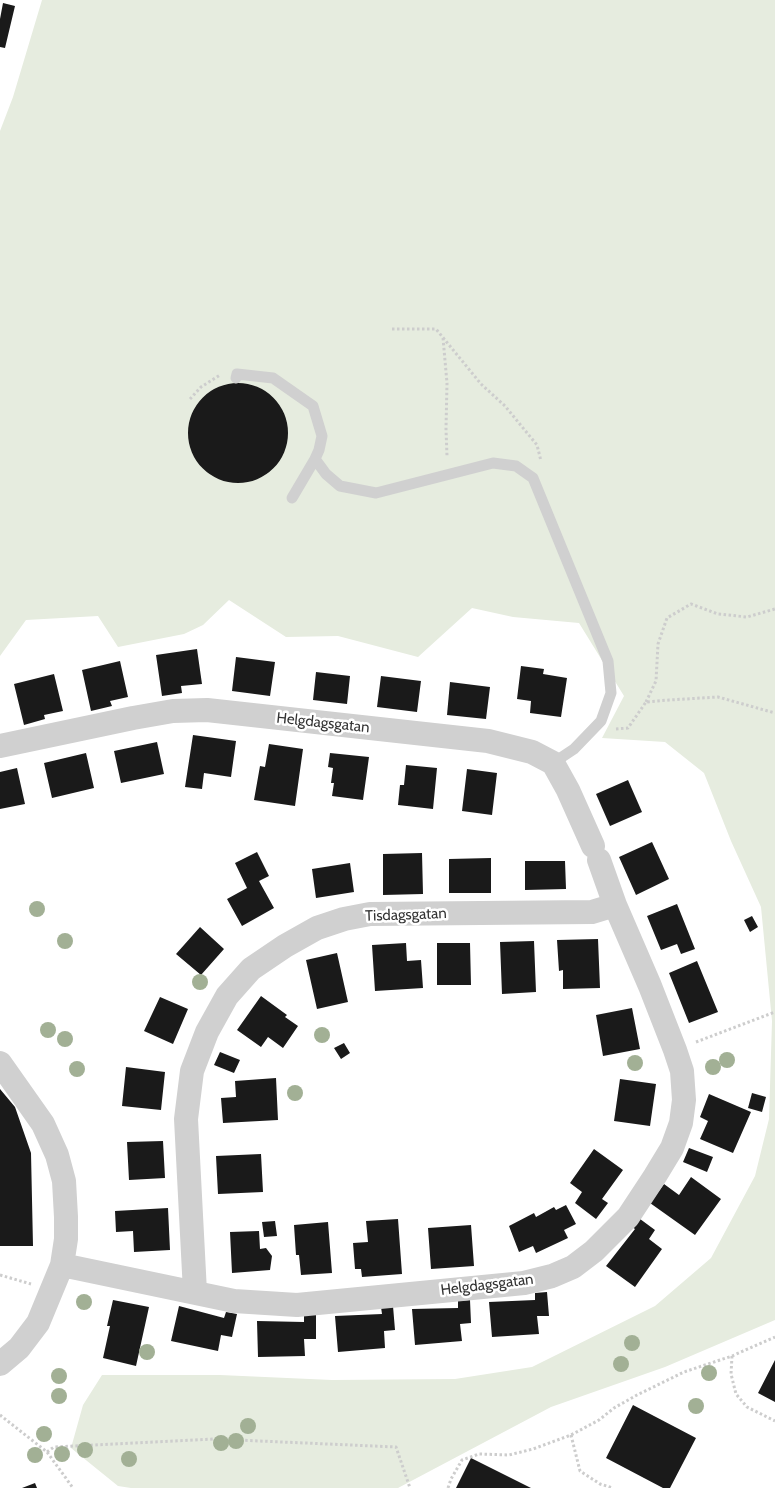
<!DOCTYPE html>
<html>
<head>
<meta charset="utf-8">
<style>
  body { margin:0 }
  canvas { display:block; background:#fff }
</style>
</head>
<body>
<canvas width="775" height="1488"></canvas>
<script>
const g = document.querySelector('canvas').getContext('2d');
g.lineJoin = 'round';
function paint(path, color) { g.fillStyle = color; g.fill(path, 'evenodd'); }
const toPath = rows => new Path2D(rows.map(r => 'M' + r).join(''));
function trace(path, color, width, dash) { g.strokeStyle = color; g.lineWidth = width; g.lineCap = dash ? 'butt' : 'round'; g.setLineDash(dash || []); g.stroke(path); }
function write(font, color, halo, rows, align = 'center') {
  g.font = font + ' Cabin,sans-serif'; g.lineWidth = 5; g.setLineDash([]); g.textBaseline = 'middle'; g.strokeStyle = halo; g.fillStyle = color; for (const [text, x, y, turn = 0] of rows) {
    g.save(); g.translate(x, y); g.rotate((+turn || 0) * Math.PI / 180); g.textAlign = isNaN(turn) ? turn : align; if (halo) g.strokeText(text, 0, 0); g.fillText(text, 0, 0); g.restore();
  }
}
const green = toPath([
  [42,0,775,0,775,1320,665,1367,551,1407,398,1488,131,1488,118,1486,71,1448,83,1405,102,1375,220,1375,332,1380,455,1379,532,1367,655,1306,711,1258,755,1176,769,1119,772,1021,761,907,731,841,704,773,665,742,602,738,624,696,579,623,513,617,472,608,418,657,338,636,286,637,229,600,203,625,184,634,118,647,98,616,26,620,0,656,0,131,13,97]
]);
const building = toPath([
  [3,3,15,6,5,48,0,47,0,19],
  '188 433a50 50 0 1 1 100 0a50 50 0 1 1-100 0Z',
  [197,649,202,684,181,686,182,693,162,696,156,655],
  [236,657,275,662,270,696,232,691],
  [120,661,128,697,110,701,112,706,91,711,82,670],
  [521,666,544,669,543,674,567,678,561,717,530,713,531,701,517,699],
  [316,672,350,676,347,704,313,700],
  [54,674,63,711,44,715,45,719,24,725,14,684],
  [381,676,421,681,417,712,377,707],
  [450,682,490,687,486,719,447,715],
  [193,735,236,741,231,777,204,773,202,789,185,787],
  [157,742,164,774,121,783,114,751],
  [269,744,303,749,295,806,254,800,260,766,265,767],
  [86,753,94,788,52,798,44,763],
  [330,753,369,757,363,800,332,796,334,783,331,783,333,768,328,767],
  [406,765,437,768,433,809,398,805,400,785,404,785],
  [17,768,25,804,0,809,0,772],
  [467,769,497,773,492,815,462,811],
  [628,780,642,812,610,826,596,794],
  [652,842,669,879,636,895,619,857],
  [257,852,269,876,259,881,274,908,242,926,227,899,247,888,235,863],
  [422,853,423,894,383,895,383,854],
  [491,858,491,893,449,893,449,859],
  [525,861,565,861,566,889,525,890],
  [350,863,354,892,316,898,312,869],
  [677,904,695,949,681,954,677,944,661,950,647,916],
  [752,916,758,927,750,932,744,920],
  [200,927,224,949,201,975,176,954],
  [598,939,600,988,563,989,563,970,559,971,557,940],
  [534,941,536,992,502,994,500,942],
  [406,943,407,961,421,960,423,988,375,991,372,945],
  [437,943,470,943,471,985,437,985],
  [337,953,348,1002,317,1009,306,960],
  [697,961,718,1012,689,1023,669,973],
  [261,996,287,1015,285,1017,298,1026,283,1048,268,1037,261,1047,237,1030],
  [160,997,188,1009,173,1044,144,1031],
  [632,1008,640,1049,603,1056,596,1015],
  [344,1043,350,1053,341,1059,334,1048],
  [220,1052,240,1060,234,1073,214,1065],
  [126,1067,165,1072,161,1110,122,1106],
  [276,1078,278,1120,223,1123,221,1098,236,1097,235,1081],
  [620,1079,656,1084,650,1126,614,1121],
  [0,1089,15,1107,31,1153,33,1246,0,1246],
  [752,1093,766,1097,762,1112,748,1108],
  [709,1094,751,1112,733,1153,700,1139,708,1121,700,1117],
  [163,1141,165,1178,129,1180,127,1142],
  [689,1148,713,1157,707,1172,683,1162],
  [594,1149,623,1170,602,1199,608,1203,596,1219,575,1203,582,1192,570,1183],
  [261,1154,263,1192,218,1194,216,1156],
  [691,1177,721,1199,695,1235,650,1203,664,1184,679,1195],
  [566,1205,576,1224,564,1230,568,1238,536,1253,533,1246,519,1252,509,1226,534,1213,536,1217,554,1207,556,1210],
  [168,1208,170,1250,134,1252,133,1231,116,1232,115,1211],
  [636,1216,655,1230,649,1239,662,1249,635,1287,606,1266,635,1229,629,1225],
  [398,1219,402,1274,362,1277,361,1269,355,1269,353,1243,368,1242,366,1221],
  [275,1221,277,1236,264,1237,262,1222],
  [328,1222,332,1273,301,1275,299,1255,296,1255,294,1225],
  [471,1225,474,1266,431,1269,428,1228],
  [259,1231,260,1249,266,1248,272,1256,270,1270,232,1273,230,1232],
  [547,1292,549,1316,537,1316,539,1334,492,1337,489,1302,535,1300,535,1293],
  [113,1300,149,1307,136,1366,103,1358,110,1326,107,1326],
  [470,1300,471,1323,460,1324,462,1341,415,1345,412,1309,458,1308,458,1301],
  [179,1306,224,1318,226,1312,237,1314,232,1337,221,1335,218,1351,171,1341],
  [393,1306,395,1330,384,1331,385,1348,338,1352,335,1316,382,1314,381,1307],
  [304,1315,316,1315,316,1339,304,1339,305,1356,258,1357,257,1321,304,1322],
  [775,1360,775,1402,758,1393],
  [633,1405,696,1438,670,1488,663,1488,606,1458],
  [471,1458,531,1488,456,1488],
  [35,1483,37,1488,22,1488]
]);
const path = toPath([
  [392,329,436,329,481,384,505,406,537,445,541,461],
  [443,338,447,383,446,429,447,456],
  [190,399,201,387,220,375],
  [646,702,656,681,658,644,667,618,691,604,718,614,747,617,775,609],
  [616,729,628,728,646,702,669,700,718,697,775,713],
  [696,1042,775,1012],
  [0,1275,31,1284],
  [732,1356,731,1374,736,1394,747,1407,775,1421],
  [0,1415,47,1452,73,1488],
  [571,1435,580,1471,600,1484,613,1488],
  [47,1452,54,1447,214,1439,396,1447,410,1488],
  [448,1488,451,1479,462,1460,479,1454,509,1455,533,1449,571,1435,599,1420,614,1408,637,1395,684,1372,732,1356,775,1337]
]);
const lane = toPath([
  [236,378,237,374,273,378,313,406,322,436,319,450,315,459,292,498],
  [315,459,326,474,340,486,376,493,493,463,516,466,533,478,608,661,611,693,601,721,574,749,553,763]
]);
const street = toPath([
  [0,746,133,718,173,711,207,710,488,741,532,752,553,763,568,790,593,846],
  [0,1063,43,1124,57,1155,64,1181,66,1217,66,1239,62,1265,38,1323,19,1348,0,1364],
  [62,1265,234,1301,297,1305,524,1283,552,1276,573,1267,594,1251,628,1217,655,1176,672,1148,681,1123,684,1100,682,1071,675,1050,650,986,615,905,599,860],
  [195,1292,186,1119,192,1071,207,1032,227,996,251,969,285,946,317,928,344,919,370,914,592,912,615,905]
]);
const trees = [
  [37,909],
  [65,941],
  [200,982],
  [48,1030],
  [322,1035],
  [65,1039],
  [727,1060],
  [635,1063],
  [713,1067],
  [77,1069],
  [295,1093],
  [84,1302],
  [632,1343],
  [147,1352],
  [621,1364],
  [709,1373],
  [59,1376],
  [59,1396],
  [696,1406],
  [248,1426],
  [44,1434],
  [236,1441],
  [221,1443],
  [85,1450],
  [62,1454],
  [35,1455],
  [129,1459]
];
const streetNames = [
  ["Helgdagsgatan",323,723,6],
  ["Tisdagsgatan",406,915,-2],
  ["Helgdagsgatan",487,1285,-7]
];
paint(green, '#e6ecdf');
paint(building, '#1a1a1a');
trace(path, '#cdcdcd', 3, [2.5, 2.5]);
trace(lane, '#d0d0d0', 11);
trace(street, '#d0d0d0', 24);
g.fillStyle = '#a2b095';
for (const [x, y] of trees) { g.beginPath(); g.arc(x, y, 8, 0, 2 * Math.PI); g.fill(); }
write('15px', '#333', '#fff', streetNames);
</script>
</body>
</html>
